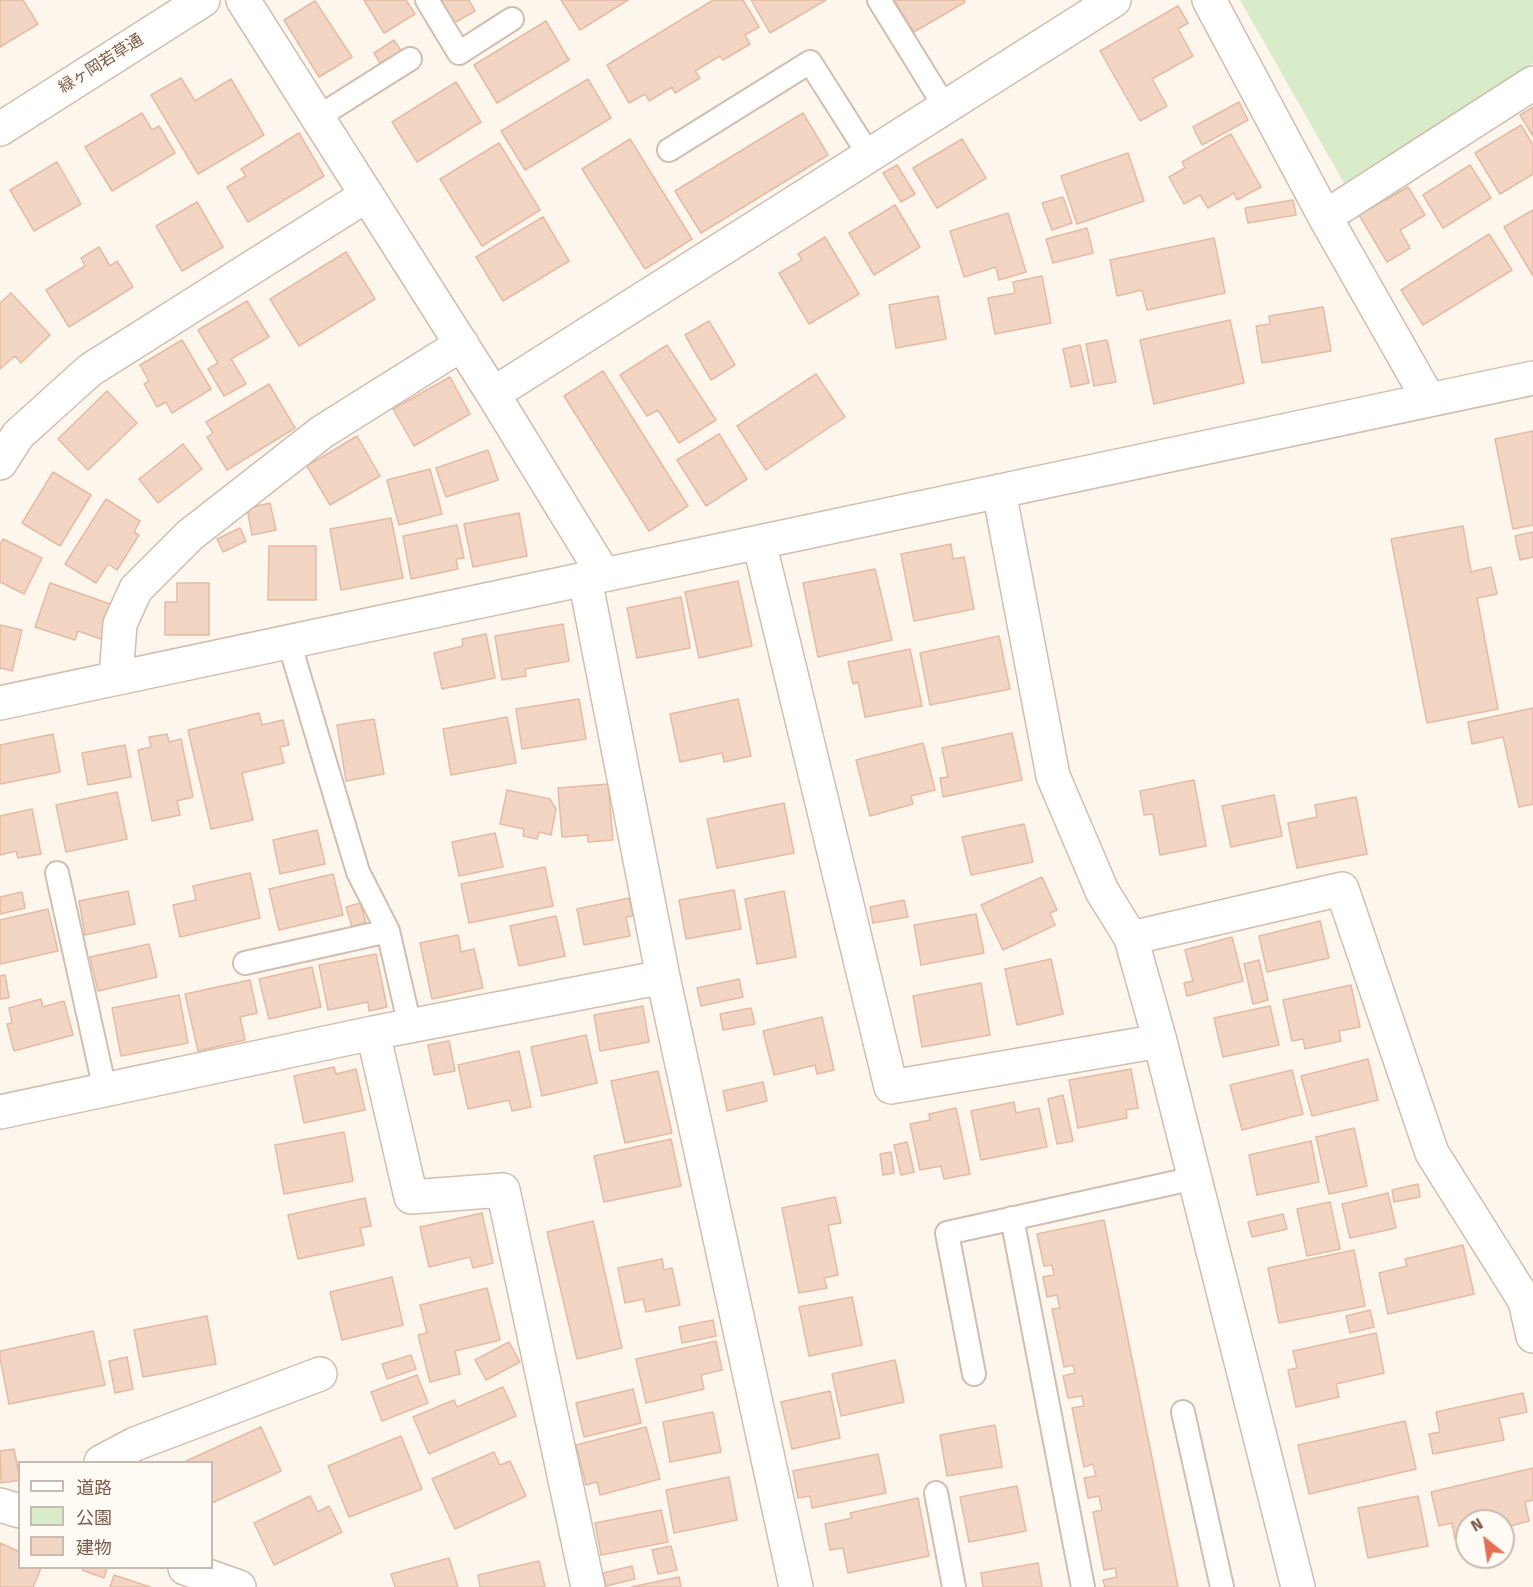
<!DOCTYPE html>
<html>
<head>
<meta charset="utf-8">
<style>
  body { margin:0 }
  #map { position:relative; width:1533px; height:1587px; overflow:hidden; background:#fdf6ec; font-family:"Fira Sans","Noto Sans JP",sans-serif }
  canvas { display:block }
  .legend { position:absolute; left:18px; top:1461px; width:195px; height:108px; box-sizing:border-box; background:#fffaf3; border:2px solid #cabbb1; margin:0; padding:8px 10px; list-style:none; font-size:18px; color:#7a5c4d }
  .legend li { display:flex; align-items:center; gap:12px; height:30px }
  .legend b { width:30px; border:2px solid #cabbb1 }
  .north { position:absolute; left:1455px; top:1509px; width:60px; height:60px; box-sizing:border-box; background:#fffaf3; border:2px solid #cabbb1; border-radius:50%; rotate:330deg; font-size:16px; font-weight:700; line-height:24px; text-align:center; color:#7a5c4d }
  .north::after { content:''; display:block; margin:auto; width:21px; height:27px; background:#e76f51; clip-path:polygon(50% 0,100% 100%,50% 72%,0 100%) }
</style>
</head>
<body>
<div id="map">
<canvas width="1533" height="1587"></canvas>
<ul class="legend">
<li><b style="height:8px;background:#fff"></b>道路</li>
<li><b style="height:16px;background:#d8ecc9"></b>公園</li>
<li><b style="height:16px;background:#f3d5c3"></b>建物</li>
</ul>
<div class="north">N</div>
</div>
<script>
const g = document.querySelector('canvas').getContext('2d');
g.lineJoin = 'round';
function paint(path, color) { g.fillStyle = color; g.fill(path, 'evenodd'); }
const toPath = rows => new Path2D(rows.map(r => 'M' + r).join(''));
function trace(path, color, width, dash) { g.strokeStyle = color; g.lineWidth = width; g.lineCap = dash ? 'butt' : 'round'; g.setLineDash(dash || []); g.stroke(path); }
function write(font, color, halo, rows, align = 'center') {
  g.font = font + ' "Fira Sans","Noto Sans JP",sans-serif'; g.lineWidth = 4.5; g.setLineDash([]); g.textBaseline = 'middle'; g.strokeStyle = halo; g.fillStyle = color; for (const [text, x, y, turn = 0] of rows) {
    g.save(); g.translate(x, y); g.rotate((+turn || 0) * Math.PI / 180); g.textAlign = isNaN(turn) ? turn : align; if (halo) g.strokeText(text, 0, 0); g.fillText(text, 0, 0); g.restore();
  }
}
const green = toPath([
  [1240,0,1533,0,1533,63,1344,183]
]);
const building = toPath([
  [0,0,23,0,38,24,0,47,0,0],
  [364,0,406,0,415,14,384,33,364,0],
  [441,0,469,0,475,11,454,23,441,0],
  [561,0,628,0,580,30,561,0],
  [713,0,743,0,759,27,745,35,750,44,723,60,720,56,695,71,700,78,675,93,672,87,649,101,645,94,629,103,607,65,713,0],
  [751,0,826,0,770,33,751,0],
  [894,0,964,0,965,2,914,32,894,0],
  [315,1,352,57,319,77,284,20,315,1],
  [1178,6,1188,23,1178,29,1193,56,1152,79,1167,106,1140,121,1100,51,1178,6],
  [546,21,569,60,497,103,474,65,546,21],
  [394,40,401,51,380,63,374,53,394,40],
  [181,78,195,101,231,79,264,135,198,174,151,95,181,78],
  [588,79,611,118,525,170,501,131,588,79],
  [456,82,481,122,417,162,392,122,456,82],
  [1239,102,1248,120,1202,145,1193,127,1239,102],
  [1533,107,1533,136,1520,115,1533,107],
  [142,113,152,130,159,126,175,153,112,191,85,147,142,113],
  [803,113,828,155,701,233,675,191,803,113],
  [1521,125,1533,145,1533,174,1500,194,1475,153,1521,125],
  [299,133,324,176,248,222,227,187,246,176,241,169,299,133],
  [1231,134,1261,187,1237,200,1234,193,1208,208,1200,195,1184,204,1169,177,1185,168,1182,162,1231,134],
  [630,139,692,239,645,269,582,169,630,139],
  [962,139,986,178,937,208,913,168,962,139],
  [499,143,540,210,482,246,440,179,499,143],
  [1128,153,1144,201,1077,224,1061,176,1128,153],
  [57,162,81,204,34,231,10,190,57,162],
  [897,165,915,194,901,202,883,173,897,165],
  [1470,165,1491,198,1443,228,1423,195,1470,165],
  [1408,187,1425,215,1400,230,1410,248,1387,262,1359,215,1408,187],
  [1063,197,1072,223,1052,230,1042,203,1063,197],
  [1293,200,1296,215,1248,223,1245,208,1293,200],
  [197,202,223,247,182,271,156,226,197,202],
  [895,205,920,247,874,275,849,233,895,205],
  [1533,210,1533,276,1504,227,1533,210],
  [1008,213,1026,272,999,280,996,267,964,277,950,231,1008,213],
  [543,217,569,261,503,301,476,257,543,217],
  [1087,228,1093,253,1053,263,1046,239,1087,228],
  [1489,234,1512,270,1423,325,1401,290,1489,234],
  [825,237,859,294,809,324,779,273,802,260,798,254,825,237],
  [1214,238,1225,293,1147,310,1142,290,1117,296,1110,260,1214,238],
  [99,247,110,266,117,261,133,287,69,327,46,290,85,266,81,258,99,247],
  [346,252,375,299,299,346,270,299,346,252],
  [1042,276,1051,323,995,334,988,298,1015,293,1013,282,1042,276],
  [11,293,50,335,21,363,15,356,0,369,0,303,11,293],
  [938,296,946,339,896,348,889,305,938,296],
  [247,301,269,337,231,359,246,384,224,396,208,369,218,363,198,330,247,301],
  [1323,307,1331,351,1262,363,1256,326,1270,324,1269,316,1323,307],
  [1230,320,1244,383,1154,404,1140,340,1230,320],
  [709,321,735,365,711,380,685,335,709,321],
  [182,340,211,389,172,413,166,402,157,407,144,384,149,381,140,365,182,340],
  [1107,340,1116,382,1094,386,1086,344,1107,340],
  [667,345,716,420,679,443,658,410,647,416,620,375,667,345],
  [1080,345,1089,383,1071,387,1063,349,1080,345],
  [603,371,688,506,649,531,564,396,603,371],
  [816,374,845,417,766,470,737,426,816,374],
  [450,377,470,414,414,446,393,409,450,377],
  [269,384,295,428,227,470,207,437,213,433,206,422,269,384],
  [107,391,137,423,88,470,58,439,107,391],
  [1533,431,1533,525,1513,529,1495,439,1533,431],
  [719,434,747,479,706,506,677,460,719,434],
  [357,436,380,476,330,505,307,466,357,436],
  [183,444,202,469,158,503,139,479,183,444],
  [488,450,498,480,446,497,436,468,488,450],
  [430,469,442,514,399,525,387,480,430,469],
  [53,472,91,495,60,546,22,523,53,472],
  [106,499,140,521,134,532,139,535,117,570,108,564,96,583,65,564,106,499],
  [270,503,276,530,252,535,247,508,270,503],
  [519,513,527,556,473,567,464,524,519,513],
  [391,518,403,578,341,590,330,529,391,518],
  [457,525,464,558,456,559,458,569,411,579,403,536,457,525],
  [1463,526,1471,572,1491,567,1497,594,1477,598,1498,709,1427,723,1391,539,1463,526],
  [240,528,246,541,223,552,217,539,240,528],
  [1533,532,1533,557,1520,560,1515,536,1533,532],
  [3,539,42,558,24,594,0,582,0,545,3,539],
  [951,544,953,559,964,557,974,609,914,621,901,554,951,544],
  [269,546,316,546,316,600,268,600,269,546],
  [875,569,892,640,818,657,803,583,875,569],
  [738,581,752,646,699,658,685,592,738,581],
  [50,583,113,605,101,639,78,631,75,640,35,627,50,583],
  [177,583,209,583,209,635,165,635,165,602,177,602,177,583],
  [681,597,690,648,637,658,627,608,681,597],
  [563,624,569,661,525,669,526,676,502,680,495,636,563,624],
  [0,625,22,630,12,671,0,668,0,625],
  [486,634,495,678,442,689,434,653,463,646,462,639,486,634],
  [999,636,1010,689,930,705,920,653,999,636],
  [910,649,922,706,865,717,858,682,853,684,848,662,910,649],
  [579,699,586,739,522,749,516,709,579,699],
  [738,699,751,756,724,762,722,753,680,762,670,714,738,699],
  [1533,708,1533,804,1519,807,1503,737,1472,744,1468,722,1533,708],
  [259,713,262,725,283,720,289,745,280,747,284,763,242,773,253,820,211,829,188,730,259,713],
  [507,717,516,763,451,775,443,729,507,717],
  [374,719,384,774,346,781,337,725,374,719],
  [1012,733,1022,780,943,797,940,778,948,777,942,748,1012,733],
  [53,734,60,772,0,784,0,745,53,734],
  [167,734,169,742,181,739,193,797,177,801,180,815,152,821,138,750,151,747,149,737,167,734],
  [923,743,935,790,911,796,913,804,870,816,856,760,923,743],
  [125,745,131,777,88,785,82,753,125,745],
  [1194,780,1206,846,1160,855,1153,814,1144,815,1140,791,1194,780],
  [608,784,613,840,588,842,588,835,562,837,558,788,608,784],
  [507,790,550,799,556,809,551,835,539,832,537,839,523,836,524,829,500,824,507,790],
  [117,792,127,839,66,852,56,805,117,792],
  [1274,795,1282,836,1231,847,1222,806,1274,795],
  [1356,797,1367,854,1297,868,1288,823,1317,817,1315,805,1356,797],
  [784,803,794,853,717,868,707,819,784,803],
  [32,809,41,854,18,858,16,851,0,855,0,816,32,809],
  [1024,824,1033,862,971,875,962,837,1024,824],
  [317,830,325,864,280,874,273,840,317,830],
  [495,833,503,867,459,876,452,842,495,833],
  [545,867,553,906,469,923,461,884,545,867],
  [250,873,260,918,180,937,173,905,196,900,193,886,250,873],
  [333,874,343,915,279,930,269,889,333,874],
  [1042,877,1057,910,1050,913,1055,925,1003,950,981,905,1042,877],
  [734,890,741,929,686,939,679,900,734,890],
  [128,891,135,924,85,935,79,901,128,891],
  [784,891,796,957,757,964,745,899,784,891],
  [22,892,25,908,0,914,0,897,22,892],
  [629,898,633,916,626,917,630,936,584,945,577,909,629,898],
  [904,900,908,917,873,923,870,907,904,900],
  [360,903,366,922,352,927,346,907,360,903],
  [48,909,58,951,0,964,0,920,48,909],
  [976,914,984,953,921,965,914,925,976,914],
  [556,916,565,956,519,966,510,926,556,916],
  [1320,921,1329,958,1267,972,1259,936,1320,921],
  [458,935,461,952,474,949,483,988,432,999,420,943,458,935],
  [1232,937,1243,981,1187,996,1184,983,1193,981,1185,950,1232,937],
  [149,944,157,977,98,991,90,957,149,944],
  [376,954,387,1007,369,1011,368,1002,328,1010,319,965,376,954],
  [1051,959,1063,1014,1017,1025,1005,969,1051,959],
  [1259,960,1268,1000,1253,1004,1244,964,1259,960],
  [312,967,321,1007,269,1019,259,979,312,967],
  [5,975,9,998,0,999,0,976,5,975],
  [739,979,743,997,701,1006,697,988,739,979],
  [250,980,257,1013,240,1017,245,1040,198,1051,185,994,250,980],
  [981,983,990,1035,922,1047,913,996,981,983],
  [1351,985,1360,1027,1339,1031,1341,1041,1305,1049,1303,1039,1292,1041,1283,1000,1351,985],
  [179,995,188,1043,121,1056,112,1008,179,995],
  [41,999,43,1007,64,1001,73,1035,14,1051,7,1024,12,1023,9,1008,41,999],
  [643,1006,649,1042,600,1051,594,1015,643,1006],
  [1270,1006,1279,1045,1223,1057,1214,1018,1270,1006],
  [751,1008,755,1024,723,1030,720,1014,751,1008],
  [822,1017,834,1070,817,1074,815,1065,774,1075,763,1031,822,1017],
  [586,1035,597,1083,542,1096,531,1047,586,1035],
  [449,1041,455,1071,434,1075,428,1045,449,1041],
  [519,1051,531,1107,512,1111,509,1100,468,1109,458,1065,519,1051],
  [1368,1059,1378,1100,1312,1116,1301,1076,1368,1059],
  [334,1067,336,1074,356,1069,365,1110,304,1123,294,1076,334,1067],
  [1131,1069,1138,1108,1126,1110,1127,1118,1078,1128,1069,1080,1131,1069],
  [1292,1070,1303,1114,1242,1130,1230,1085,1292,1070],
  [658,1071,672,1133,625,1143,611,1081,658,1071],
  [763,1082,767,1101,727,1111,723,1091,763,1082],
  [1063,1095,1073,1141,1057,1144,1048,1099,1063,1095],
  [1014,1102,1016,1113,1039,1108,1047,1147,981,1160,971,1111,1014,1102],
  [956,1108,970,1174,944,1179,941,1166,920,1170,910,1124,930,1120,929,1114,956,1108],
  [1354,1128,1367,1186,1329,1194,1316,1137,1354,1128],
  [344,1132,353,1181,284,1194,275,1145,344,1132],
  [671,1139,681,1186,604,1202,594,1156,671,1139],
  [1311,1141,1319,1182,1257,1195,1249,1155,1311,1141],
  [907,1142,914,1172,901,1175,894,1145,907,1142],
  [891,1152,894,1173,883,1175,880,1154,891,1152],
  [1418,1184,1420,1197,1394,1202,1392,1190,1418,1184],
  [1388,1193,1396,1228,1350,1238,1342,1204,1388,1193],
  [835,1197,841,1223,828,1225,838,1275,824,1278,827,1288,799,1293,782,1208,835,1197],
  [365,1198,371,1226,360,1228,364,1245,298,1259,288,1215,365,1198],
  [1330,1202,1340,1249,1307,1256,1297,1209,1330,1202],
  [482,1213,493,1263,473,1268,470,1257,429,1267,420,1227,482,1213],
  [1283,1214,1287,1229,1252,1237,1248,1222,1283,1214],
  [1104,1220,1178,1587,1105,1587,1103,1580,1117,1577,1115,1568,1104,1570,1093,1512,1102,1510,1099,1496,1088,1498,1084,1478,1096,1476,1093,1464,1084,1467,1072,1408,1084,1406,1082,1396,1068,1398,1063,1376,1075,1373,1073,1365,1064,1367,1052,1309,1060,1308,1057,1295,1047,1297,1043,1277,1054,1275,1052,1265,1044,1266,1037,1234,1104,1220],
  [593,1221,622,1348,577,1359,547,1232,593,1221],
  [1463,1245,1474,1294,1388,1314,1379,1273,1407,1266,1405,1259,1463,1245],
  [1354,1250,1365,1306,1279,1323,1268,1268,1354,1250],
  [662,1259,664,1270,672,1268,680,1305,646,1312,643,1299,625,1303,618,1268,662,1259],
  [392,1277,403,1325,342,1340,330,1292,392,1277],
  [487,1288,500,1340,455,1351,460,1374,430,1382,418,1335,427,1333,420,1305,487,1288],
  [852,1297,862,1345,809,1356,799,1307,852,1297],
  [1370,1310,1374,1327,1350,1333,1346,1316,1370,1310],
  [207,1316,216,1364,143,1377,134,1330,207,1316],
  [713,1320,716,1336,682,1343,679,1327,713,1320],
  [93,1331,105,1385,9,1404,0,1358,0,1351,93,1331],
  [1376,1333,1384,1373,1336,1384,1339,1397,1296,1407,1288,1370,1297,1368,1293,1351,1376,1333],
  [716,1341,722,1370,701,1375,704,1389,646,1403,636,1359,716,1341],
  [509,1342,520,1362,486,1380,475,1360,509,1342],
  [411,1355,416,1369,387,1379,382,1364,411,1355],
  [127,1357,133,1389,115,1393,109,1361,127,1357],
  [895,1360,904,1402,841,1416,832,1374,895,1360],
  [417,1375,428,1403,382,1421,371,1392,417,1375],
  [503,1387,516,1416,429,1454,413,1417,454,1400,457,1407,503,1387],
  [633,1389,641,1423,584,1437,576,1403,633,1389],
  [830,1391,840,1438,792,1449,781,1402,830,1391],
  [1523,1393,1527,1412,1499,1418,1504,1440,1433,1454,1429,1434,1440,1432,1436,1412,1523,1393],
  [713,1412,721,1452,670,1462,663,1422,713,1412],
  [1405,1421,1416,1469,1309,1494,1298,1445,1405,1421],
  [995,1425,1002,1467,947,1476,940,1435,995,1425],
  [261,1427,281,1471,212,1503,212,1462,184,1462,261,1427],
  [646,1427,660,1479,600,1495,597,1482,586,1485,576,1445,646,1427],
  [401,1436,422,1489,349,1517,328,1466,401,1436],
  [14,1449,20,1480,1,1483,0,1451,14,1449],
  [494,1452,500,1465,510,1461,526,1496,455,1529,432,1479,494,1452],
  [878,1454,886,1493,812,1508,810,1496,798,1498,793,1471,878,1454],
  [1533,1468,1533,1500,1525,1502,1529,1521,1503,1528,1503,1521,1467,1521,1467,1536,1455,1539,1452,1523,1439,1526,1431,1492,1533,1468],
  [729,1477,737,1520,674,1533,666,1490,729,1477],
  [1017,1486,1026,1531,969,1542,960,1497,1017,1486],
  [310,1496,318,1512,329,1506,342,1532,274,1565,254,1523,310,1496],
  [1418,1496,1428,1546,1368,1558,1358,1508,1418,1496],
  [918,1498,929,1556,848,1573,843,1548,830,1550,825,1524,852,1518,850,1513,918,1498],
  [661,1510,668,1542,601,1555,595,1523,661,1510],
  [0,1543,20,1552,20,1568,41,1568,33,1587,0,1587,0,1543],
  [671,1546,677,1570,658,1574,652,1550,671,1546],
  [449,1558,458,1587,395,1587,391,1574,449,1558],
  [539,1561,545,1587,480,1587,478,1575,539,1561],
  [1038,1563,1042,1587,983,1587,981,1573,1038,1563],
  [632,1566,635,1579,606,1586,603,1573,632,1566],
  [83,1568,107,1568,104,1578,82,1570,83,1568],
  [114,1575,150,1587,110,1587,114,1575],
  [679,1577,681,1587,631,1587,679,1577]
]);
const service = toPath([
  [427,0,459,53,512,19],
  [879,0,945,107],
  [318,117,410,59],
  [669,150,810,62,869,155],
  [289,642,358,872,388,931],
  [57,873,105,1090],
  [245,963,388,931,410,1026],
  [1012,1218,1083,1587],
  [974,1374,947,1233,1195,1178],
  [1183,1412,1222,1587],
  [936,1493,954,1587]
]);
const minor = toPath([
  [243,0,493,394,604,575],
  [1209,0,1325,217,1429,400],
  [1325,217,1533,83],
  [493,394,1114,0],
  [0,463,18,435,90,370,367,195],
  [999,491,1053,776,1102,891,1131,938,1160,1041,1298,1587],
  [759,542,891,1087,1160,1041],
  [585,579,663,977,796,1587],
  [116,678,120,624,136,589,190,535,322,432,462,344],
  [0,703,1533,378],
  [1131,938,1342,889,1432,1153,1525,1301,1533,1336],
  [373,1033,663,977],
  [0,1112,373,1033,411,1197,503,1190,588,1587],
  [101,1462,135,1444,320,1374],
  [0,1505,20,1511],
  [185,1568,239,1587]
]);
const tertiary = toPath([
  [0,129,203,0]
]);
const streetNames = [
  ["緑ヶ岡若草通",101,64,-32]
];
paint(green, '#d8ecc9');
paint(building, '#f3d5c3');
trace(building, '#e6bba3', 1.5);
trace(service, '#d1beb0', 26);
trace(minor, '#d1beb0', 36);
trace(tertiary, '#d1beb0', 36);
trace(service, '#fff', 22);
trace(minor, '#fff', 33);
trace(tertiary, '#fff', 33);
write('16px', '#7a5c4d', '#fffaf3', streetNames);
</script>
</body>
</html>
